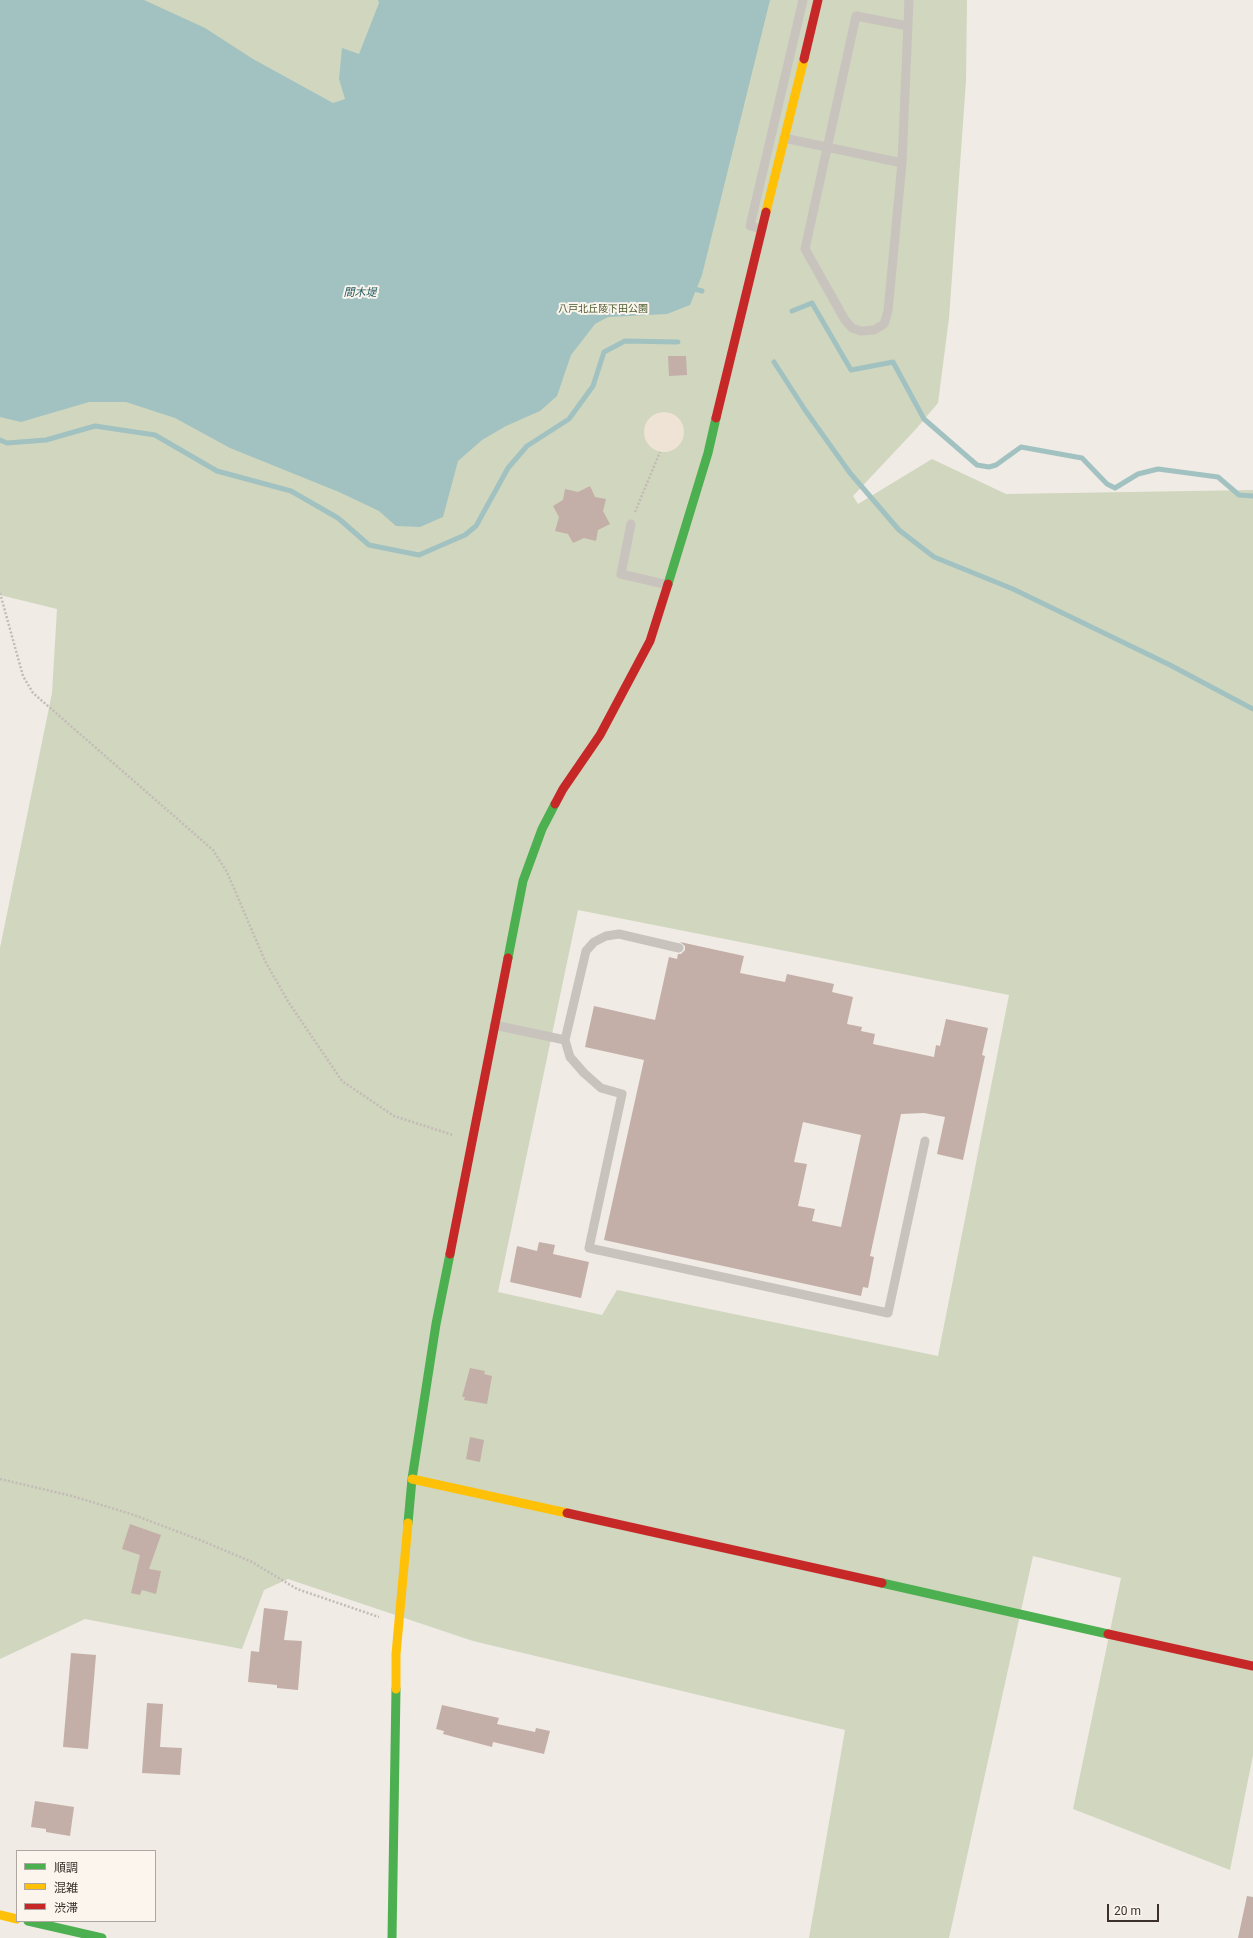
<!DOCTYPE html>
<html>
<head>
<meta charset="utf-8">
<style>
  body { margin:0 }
  #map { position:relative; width:1253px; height:1938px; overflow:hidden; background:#f0ebe5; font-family:Roboto,"Noto Sans JP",sans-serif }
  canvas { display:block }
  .legend { position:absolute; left:16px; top:1850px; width:140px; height:72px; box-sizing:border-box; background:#fbf5ee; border:1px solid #aea6a0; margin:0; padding:5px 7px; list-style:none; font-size:12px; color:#3b302b }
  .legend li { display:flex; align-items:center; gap:8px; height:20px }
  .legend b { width:20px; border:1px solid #aea6a0 }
  .scale { position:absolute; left:1107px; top:1904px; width:52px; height:18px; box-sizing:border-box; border:2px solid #3b302b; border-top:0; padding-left:5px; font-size:12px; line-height:14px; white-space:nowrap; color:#3b302b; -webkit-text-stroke:3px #fbf5ee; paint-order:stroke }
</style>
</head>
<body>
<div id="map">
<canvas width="1253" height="1938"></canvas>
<ul class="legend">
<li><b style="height:5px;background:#4caf50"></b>順調</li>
<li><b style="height:5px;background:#ffc107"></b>混雑</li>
<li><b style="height:5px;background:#c62828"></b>渋滞</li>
</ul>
<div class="scale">20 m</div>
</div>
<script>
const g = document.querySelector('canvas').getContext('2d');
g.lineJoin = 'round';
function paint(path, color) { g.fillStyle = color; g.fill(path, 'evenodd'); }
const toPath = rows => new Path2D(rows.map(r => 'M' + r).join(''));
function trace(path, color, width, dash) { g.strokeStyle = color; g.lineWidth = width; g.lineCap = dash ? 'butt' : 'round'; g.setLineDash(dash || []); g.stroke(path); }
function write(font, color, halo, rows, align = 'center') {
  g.font = font + ' Roboto,"Noto Sans JP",sans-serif'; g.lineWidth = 4; g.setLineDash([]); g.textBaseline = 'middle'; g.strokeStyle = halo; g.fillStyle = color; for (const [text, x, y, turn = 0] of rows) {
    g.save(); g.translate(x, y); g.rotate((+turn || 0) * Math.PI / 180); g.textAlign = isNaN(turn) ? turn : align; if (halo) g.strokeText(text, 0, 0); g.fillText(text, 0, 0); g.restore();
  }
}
const green = toPath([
  [0,0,967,0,966,81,949,318,938,403,916,429,853,496,858,504,932,459,1006,494,1253,490,1253,1755,1230,1870,1073,1809,1121,1578,1033,1556,949,1938,809,1938,845,1730,473,1641,288,1579,264,1590,242,1649,85,1619,0,1659,0,948,52,693,57,609,0,595],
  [578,910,1009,995,938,1356,617,1290,602,1315,498,1292]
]);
const plaza = toPath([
  '644 432a20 20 0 1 1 40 0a20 20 0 1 1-40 0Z'
]);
const water = toPath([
  [0,0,144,0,205,28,253,59,333,103,345,99,339,79,342,48,359,54,379,3,378,0,770,0,702,275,690,305,667,314,608,317,595,324,571,355,557,396,540,411,506,426,482,440,458,461,443,517,420,527,396,526,379,511,339,492,230,448,175,418,126,402,89,402,21,422,0,417]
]);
const stream = toPath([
  [691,288,702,291],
  [792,311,812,303,851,370,893,362,924,419,977,465,989,467,996,465,1021,447,1082,458,1107,484,1115,488,1138,474,1158,469,1218,477,1239,495,1253,496],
  [774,362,805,410,850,473,899,530,934,557,1013,589,1170,665,1253,709],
  [0,440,7,443,46,440,95,426,155,435,217,471,291,491,338,518,369,545,419,555,465,535,476,526,508,468,527,446,569,419,593,386,604,352,625,341,678,342]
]);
const building = toPath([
  [668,356,686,356,687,375,669,376],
  [590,486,595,497,606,499,603,511,610,524,598,530,596,541,584,538,573,543,568,534,555,531,559,517,553,506,563,500,565,489,578,492],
  [680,942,744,956,740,973,785,982,787,974,834,984,832,992,853,997,847,1024,862,1027,861,1031,875,1034,873,1044,934,1057,936,1045,940,1046,946,1019,988,1028,982,1055,985,1056,963,1160,937,1154,945,1117,924,1113,901,1114,870,1256,874,1257,868,1288,863,1287,861,1296,604,1240,644,1060,585,1047,594,1006,655,1020,669,957,677,959,678,954,681,954,685,950,685,946],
  [803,1122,861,1135,841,1227,812,1221,815,1209,798,1206,807,1164,794,1162],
  [539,1242,555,1245,553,1254,589,1262,581,1298,510,1282,517,1246,537,1251],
  [470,1368,485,1371,484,1374,492,1376,487,1404,464,1400,465,1397,462,1397],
  [470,1437,484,1440,480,1462,466,1459],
  [130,1524,161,1535,149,1569,161,1571,156,1594,142,1590,140,1595,131,1593,140,1555,122,1549],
  [264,1608,288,1611,284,1640,302,1641,298,1690,277,1688,277,1685,248,1682,251,1651,259,1652],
  [71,1653,96,1655,88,1749,63,1747],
  [147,1703,163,1704,160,1747,182,1748,180,1775,142,1773],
  [442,1705,499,1718,497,1724,535,1732,536,1728,550,1731,544,1754,493,1742,492,1747,443,1734,444,1731,436,1729],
  [35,1801,74,1807,70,1836,46,1832,46,1829,31,1827],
  [1247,1896,1253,1897,1253,1938,1238,1938]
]);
const path = toPath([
  [635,512,660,452],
  [0,593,23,676,33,693,213,850,227,872,265,961,289,1003,342,1081,394,1116,453,1135],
  [0,1479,72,1496,131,1514,200,1540,252,1562,297,1589,379,1617]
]);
const lane = toPath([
  [908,26,856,16,805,249,845,320,852,328,861,331,874,330,884,324,888,311,902,163,909,0],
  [784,138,902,163],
  [762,229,750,226,803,0],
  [631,524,621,574,668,585],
  [494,1025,565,1040,586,951,594,942,606,936,619,934,679,948],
  [565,1040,570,1057,584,1073,601,1088,622,1094,589,1248,888,1313,925,1141]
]);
const fast = toPath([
  [668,584,708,453,716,418],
  [508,958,523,881,542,829,555,804],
  [408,1523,412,1479,436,1324,450,1254],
  [882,1583,1108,1634],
  [28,1921,102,1938],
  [392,1938,396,1689]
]);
const slow = toPath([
  [766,212,804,59],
  [412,1479,567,1513],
  [396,1689,396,1654,408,1523],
  [0,1915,17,1919]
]);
const jam = toPath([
  [804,59,818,0],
  [716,418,766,212],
  [555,804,563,789,600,735,650,641,668,584],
  [450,1254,508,958],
  [567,1513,882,1583],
  [1108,1634,1253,1666]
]);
const parkNames = [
  ["八戸北丘陵下田公園",603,309]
];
const waterNames = [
  ["間木堤",360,293]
];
paint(green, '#d1d6bf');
paint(plaza, '#eee3d5');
paint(water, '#a1c2c1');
trace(stream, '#a1c2c1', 5);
paint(building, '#c3afa7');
trace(path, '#c2bbb6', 2.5, [2, 2]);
trace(lane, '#c9c3be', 9);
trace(fast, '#4caf50', 9);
trace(slow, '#ffc107', 9);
trace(jam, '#c62828', 9);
write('10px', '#4a5a2e', '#fbf5ee', parkNames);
write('italic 11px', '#1f5a5e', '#fbf5ee', waterNames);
</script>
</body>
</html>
